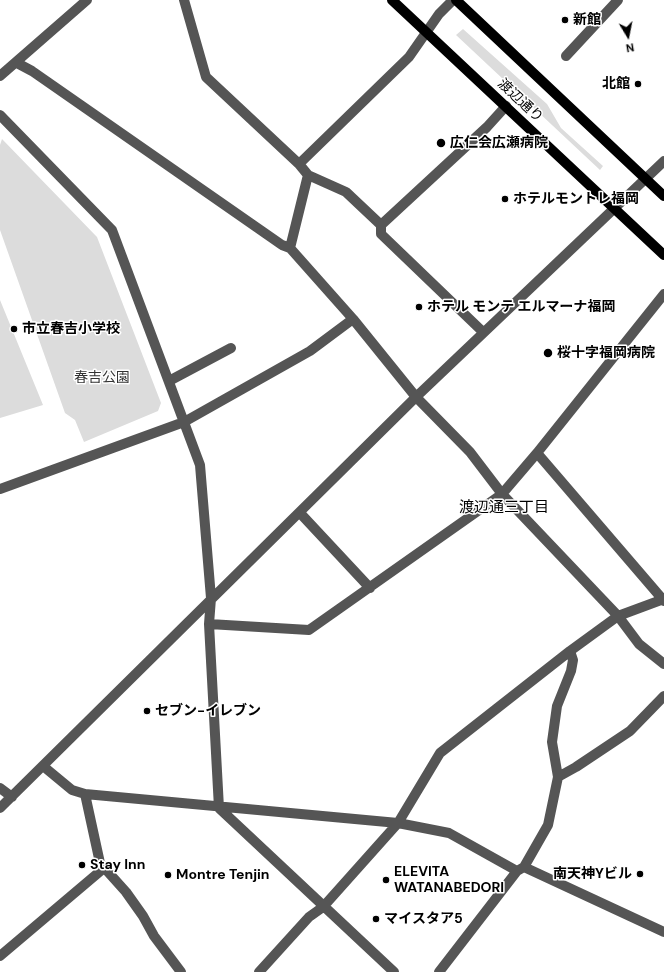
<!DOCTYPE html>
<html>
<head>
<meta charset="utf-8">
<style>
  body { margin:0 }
  #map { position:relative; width:664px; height:972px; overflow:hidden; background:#fff; font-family:"DM Sans",sans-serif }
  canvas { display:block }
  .north { position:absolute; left:608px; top:16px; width:40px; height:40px; -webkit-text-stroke:3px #fff; paint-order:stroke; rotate:170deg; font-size:11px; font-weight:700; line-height:16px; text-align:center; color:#000 }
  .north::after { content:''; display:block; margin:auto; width:14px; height:18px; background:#000; clip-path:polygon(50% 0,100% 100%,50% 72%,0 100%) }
</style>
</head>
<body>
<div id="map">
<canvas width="664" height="972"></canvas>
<div class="north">N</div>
</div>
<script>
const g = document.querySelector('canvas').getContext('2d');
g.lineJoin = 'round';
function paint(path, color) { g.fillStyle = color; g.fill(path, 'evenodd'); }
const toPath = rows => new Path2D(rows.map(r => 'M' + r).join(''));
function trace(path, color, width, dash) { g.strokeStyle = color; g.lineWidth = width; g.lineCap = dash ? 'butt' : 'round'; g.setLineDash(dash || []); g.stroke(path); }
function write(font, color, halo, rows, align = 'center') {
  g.font = font + ' "DM Sans","Noto Sans JP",sans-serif'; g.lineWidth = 3; g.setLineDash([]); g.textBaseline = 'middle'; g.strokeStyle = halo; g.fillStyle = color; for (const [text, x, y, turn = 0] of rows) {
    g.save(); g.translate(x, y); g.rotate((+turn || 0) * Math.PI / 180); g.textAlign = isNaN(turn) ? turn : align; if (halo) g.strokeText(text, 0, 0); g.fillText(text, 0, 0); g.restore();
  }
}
const green = toPath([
  [463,29,547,104,561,128,603,166,600,170,456,35],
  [2,139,97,237,161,403,158,411,84,442,75,420,65,413,0,230,0,145],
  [0,300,43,405,0,418]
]);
const minor = toPath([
  [184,0,206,77,299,164,308,175,290,248],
  [566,56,618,0],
  [17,63,32,71,282,245,290,248,353,319,416,397,470,452,502,494,618,616,639,644,664,664],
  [0,76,87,0],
  [0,115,112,230,200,465,211,598,209,624,219,808,394,972],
  [299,164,409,57,439,14,453,0],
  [308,175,346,192,381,225,487,127,506,106],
  [381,225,381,234,483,332],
  [169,381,231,348],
  [537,453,664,601],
  [0,489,184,422,310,351,353,319],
  [300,513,370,588],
  [209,624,309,630,502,494,537,453,664,294],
  [43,766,72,790,85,794,398,823,449,833,517,871],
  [558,777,576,767,630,731,664,696],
  [0,788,12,797],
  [85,794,100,863,126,892,143,916,154,936,181,972],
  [0,808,416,397,664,161],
  [524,867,664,932],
  [0,956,104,868],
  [259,972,309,917,323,907,398,823,440,753,570,651,618,616,664,599],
  [439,972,517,871,524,867,548,825,558,777,552,742,557,706,571,671,573,660,570,651]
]);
const major = toPath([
  [392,0,664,255],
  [456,0,664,196]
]);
const markers = [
  [565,20,4,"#000"],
  [638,84,4,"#000"],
  [441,143,5,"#000"],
  [505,199,4,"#000"],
  [419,307,4,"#000"],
  [14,329,4,"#000"],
  [548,353,5,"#000"],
  [147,711,4,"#000"],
  [82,865,4,"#000"],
  [640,874,4,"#000"],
  [168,875,4,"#000"],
  [386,880,4,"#000"],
  [376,919,4,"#000"]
];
const poiNames = [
  ["新館",573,20],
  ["北館",630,84,"right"],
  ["広仁会広瀬病院",450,143],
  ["ホテルモントレ福岡",513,199],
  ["ホテル モンテ エルマーナ福岡",427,307],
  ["市立春吉小学校",22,329],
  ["桜十字福岡病院",557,353],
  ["セブン-イレブン",155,711],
  ["Stay Inn",90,865],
  ["ELEVITA",394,872],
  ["WATANABEDORI",394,888],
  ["南天神Yビル",632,874,"right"],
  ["Montre Tenjin",176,875],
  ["マイスタア5",384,919]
];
const streetNames = [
  ["渡辺通り",520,101,43]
];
const parkNames = [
  ["春吉公園",102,378]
];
const neighbourhoodNames = [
  ["渡辺通三丁目",504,508]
];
paint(green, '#dcdcdc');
trace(minor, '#555', 10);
trace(major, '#000', 10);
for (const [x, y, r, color] of markers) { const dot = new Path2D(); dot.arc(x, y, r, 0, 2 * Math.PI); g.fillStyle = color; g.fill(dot); trace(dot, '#fff', 1.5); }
write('bold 14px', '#000', '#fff', poiNames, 'left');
write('14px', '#000', '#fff', streetNames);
write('14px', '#333', '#fff', parkNames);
write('15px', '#000', '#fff', neighbourhoodNames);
</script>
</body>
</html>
